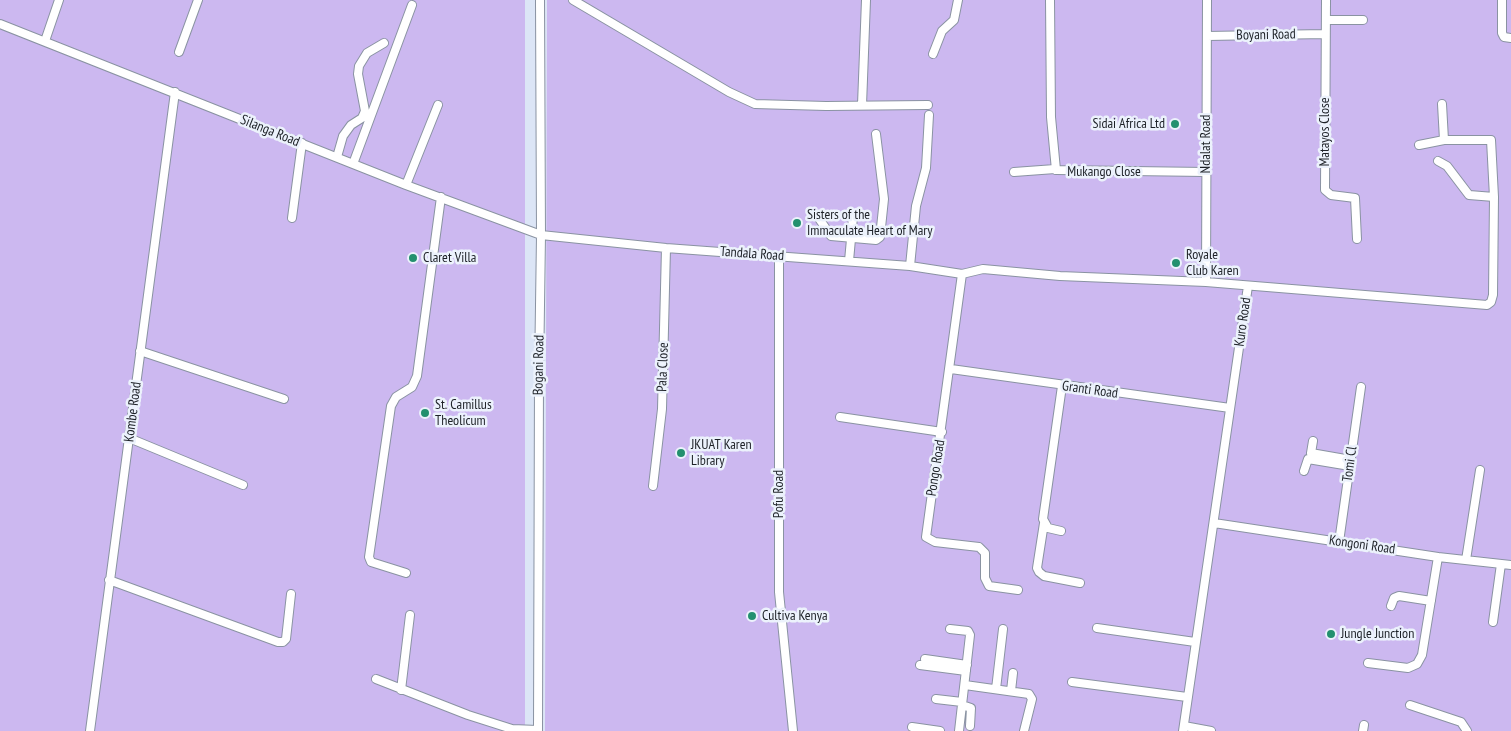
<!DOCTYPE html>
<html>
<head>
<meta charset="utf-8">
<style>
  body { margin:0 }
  canvas { display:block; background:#dce5f6 }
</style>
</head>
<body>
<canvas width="1511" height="731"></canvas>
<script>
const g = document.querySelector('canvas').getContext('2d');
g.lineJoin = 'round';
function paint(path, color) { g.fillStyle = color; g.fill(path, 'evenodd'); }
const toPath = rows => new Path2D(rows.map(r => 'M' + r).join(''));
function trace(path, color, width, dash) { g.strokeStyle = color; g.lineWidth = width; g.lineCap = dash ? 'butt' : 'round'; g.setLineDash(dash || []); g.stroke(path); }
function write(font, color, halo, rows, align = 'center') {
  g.font = font + ' "PT Sans Narrow",sans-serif'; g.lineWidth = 5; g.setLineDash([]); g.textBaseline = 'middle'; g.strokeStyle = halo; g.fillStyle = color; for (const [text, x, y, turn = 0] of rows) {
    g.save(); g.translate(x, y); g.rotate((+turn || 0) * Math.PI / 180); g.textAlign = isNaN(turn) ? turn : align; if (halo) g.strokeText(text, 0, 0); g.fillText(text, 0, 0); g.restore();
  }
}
const green = toPath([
  [0,0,525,0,525,731,0,731],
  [547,0,1511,0,1511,731,545,731]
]);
const minor = toPath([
  [573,0,729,92,755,104,826,106,928,105],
  [1050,0,1051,117,1056,170,1206,172],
  [1207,0,1206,282,1487,305,1491,302,1493,295,1494,197,1491,140,1444,140,1419,145],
  [1326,0,1325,190,1331,195,1355,198,1357,239],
  [1502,0,1502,33,1504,37,1511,38],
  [1326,20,1363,20],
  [0,24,406,185,541,235,666,248,910,266,962,274,983,269,1060,276,1206,282],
  [1207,36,1325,34],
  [45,41,59,0],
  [179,52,198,0],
  [933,54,942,31,954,20,958,0],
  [1442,104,1444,140],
  [862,105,866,0],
  [337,157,343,136,351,125,362,118,365,111,358,74,359,66,367,53,384,43],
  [1438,161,1447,166,1469,195,1494,197],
  [353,164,412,5],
  [1014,172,1055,169],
  [406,185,438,105],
  [818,217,831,236,876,240,880,237,884,199,876,134],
  [292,218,302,143],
  [779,256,779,592,793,731],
  [849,261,853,217],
  [910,266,916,206,926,168,929,115],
  [962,274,926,537,935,542,979,547,985,553,985,578,989,586,1018,590],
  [140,351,284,399],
  [951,369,1230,408],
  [840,417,942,432],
  [129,438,243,485],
  [1313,441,1311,453,1351,460],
  [1304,471,1308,459,1350,466],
  [653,486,662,409,666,248],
  [1044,523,1037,568,1039,572,1044,576,1080,583],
  [1214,523,1438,557,1511,565],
  [1061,531,1048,528,1043,519,1062,386],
  [1339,542,1361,387],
  [1466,560,1480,470],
  [406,573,371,562,369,557,391,406,396,397,412,387,417,376,441,197],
  [109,580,278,642,283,642,286,639,291,594],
  [1391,606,1394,598,1399,596,1431,601],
  [1493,622,1501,564],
  [1097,628,1195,642],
  [950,629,968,631,970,635,959,731],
  [925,659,967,665],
  [1368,663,1408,668,1417,664,1422,655,1438,557],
  [920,665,966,671],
  [376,679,468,715,512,729,538,730],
  [1072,682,1187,697],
  [965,685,1029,694,1032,699,1024,731],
  [996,689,1003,629],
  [401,690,410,615],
  [1011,691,1013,673],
  [936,699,962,702],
  [962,705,971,708,970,726],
  [1410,705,1461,722,1467,731],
  [1184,726,1211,731],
  [912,727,940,731],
  [90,731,175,92],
  [538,731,539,375,541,235,540,0],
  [1183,731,1248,286],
  [1363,731,1364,725]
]);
const markers = [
  [1175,124,5,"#23906f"],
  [797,223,5,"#23906f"],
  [413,258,5,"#23906f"],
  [1176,263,5,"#23906f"],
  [425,413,5,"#23906f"],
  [681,453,5,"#23906f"],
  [752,616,5,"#23906f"],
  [1331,634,5,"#23906f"]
];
const streetNames = [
  ["Boyani Road",1266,35,-1],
  ["Silanga Road",270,131,22],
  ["Matayos Close",1325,132,-90],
  ["Ndalat Road",1206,144,-90],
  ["Mukango Close",1104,172],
  ["Tandala Road",752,254,4],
  ["Kuro Road",1243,322,-82],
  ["Bogani Road",539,365,-89],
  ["Pala Close",663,367,-88],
  ["Granti Road",1090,390,8],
  ["Kombe Road",133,412,-83],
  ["Tomi Cl",1350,464,-82],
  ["Pongo Road",936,468,-81],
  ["Pofu Road",779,494,-90],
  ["Kongoni Road",1362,545,8]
];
const poiNames = [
  ["Sidai Africa Ltd",1165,124,"right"],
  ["Sisters of the",807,215],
  ["Immaculate Heart of Mary",807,231],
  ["Royale",1186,255],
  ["Club Karen",1186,271],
  ["Claret Villa",423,258],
  ["St. Camillus",435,405],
  ["Theolicum",435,421],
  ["JKUAT Karen",691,445],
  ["Library",691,461],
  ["Cultiva Kenya",762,616],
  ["Jungle Junction",1341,634]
];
paint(green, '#ccb8f0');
trace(minor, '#8a93a2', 10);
trace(minor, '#fff', 8);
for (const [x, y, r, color] of markers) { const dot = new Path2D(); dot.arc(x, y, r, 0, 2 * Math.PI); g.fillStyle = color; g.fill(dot); trace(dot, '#ecf2fc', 2); }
write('14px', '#1d2127', '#ecf2fc', streetNames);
write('14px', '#1d2127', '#ecf2fc', poiNames, 'left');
</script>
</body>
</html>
